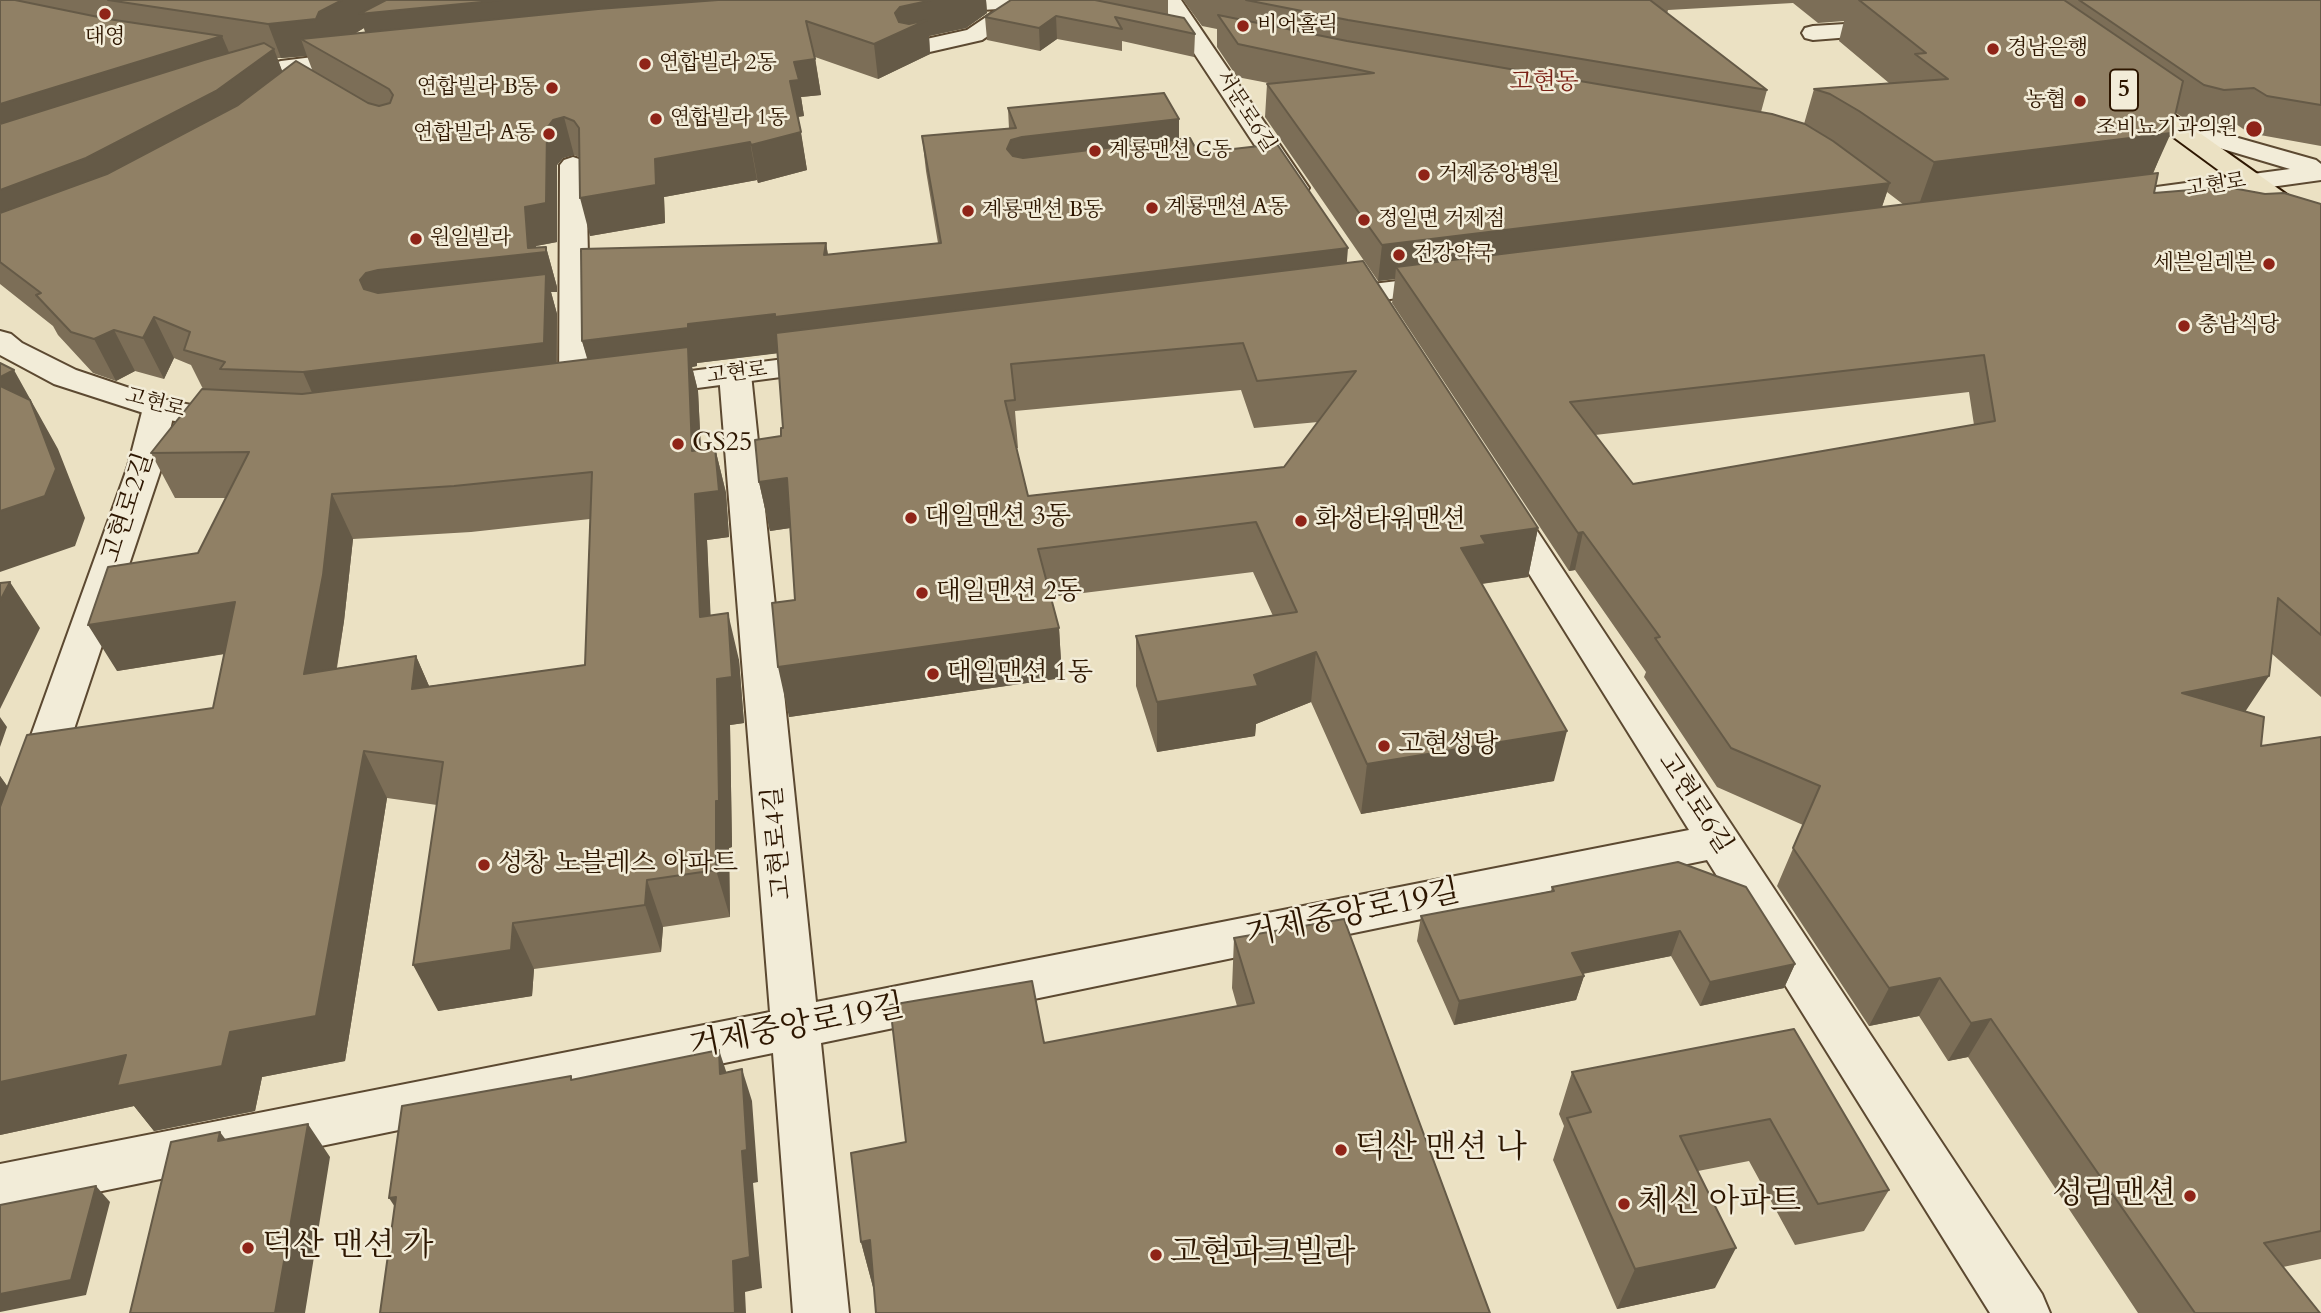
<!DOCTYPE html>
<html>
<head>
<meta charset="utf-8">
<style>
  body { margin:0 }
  canvas { display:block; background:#ebe1c3 }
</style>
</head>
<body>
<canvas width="2321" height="1313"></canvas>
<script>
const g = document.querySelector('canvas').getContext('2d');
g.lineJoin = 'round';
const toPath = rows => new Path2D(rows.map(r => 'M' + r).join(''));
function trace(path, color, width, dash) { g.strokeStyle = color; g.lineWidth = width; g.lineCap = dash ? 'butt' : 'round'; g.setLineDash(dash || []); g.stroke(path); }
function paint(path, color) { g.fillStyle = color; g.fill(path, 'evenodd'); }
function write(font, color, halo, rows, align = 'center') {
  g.font = font + ' Cardo,"Noto Serif KR",serif'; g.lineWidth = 5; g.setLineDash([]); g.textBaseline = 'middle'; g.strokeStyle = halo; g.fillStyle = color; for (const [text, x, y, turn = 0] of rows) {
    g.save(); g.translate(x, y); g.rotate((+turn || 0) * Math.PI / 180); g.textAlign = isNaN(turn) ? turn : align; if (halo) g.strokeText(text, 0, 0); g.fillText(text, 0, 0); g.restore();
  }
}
const minor = toPath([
  [1053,0,1050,5,1030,7,982,40,912,56,904,54,901,49,904,44,967,30,998,9,934,13,926,12,923,7,926,2,942,0,1053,0],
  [1159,0,1181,0,1309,188,1305,194,1296,196,1287,194,1159,0],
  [1894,21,1902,23,1905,28,1902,33,1813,40,1805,38,1802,33,1805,28,1813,26,1894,21],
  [361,51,369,53,372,58,369,63,283,75,232,89,224,87,220,82,224,77,281,61,361,51],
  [573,157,582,160,586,165,591,395,586,402,575,405,564,402,559,395,560,165,564,160,573,157],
  [735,365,746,367,751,374,816,1002,1689,830,1488,508,1493,500,1505,497,1517,500,1522,508,2042,1294,2050,1313,1990,1313,1707,860,821,1043,849,1313,793,1313,773,1053,0,1212,0,1164,770,1012,719,374,724,367,735,365],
  [159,398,170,401,175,408,162,466,57,780,51,791,36,795,21,791,15,780,128,466,143,408,148,401,159,398]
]);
const tertiary = toPath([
  [2178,121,2316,160,2321,164,2321,180,2134,206,2125,204,2121,198,2125,192,2134,190,2290,169,2169,133,2166,128,2169,123,2178,121],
  [1446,275,1456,278,1460,284,1456,290,1332,307,1322,304,1317,298,1322,292,1332,289,1446,275],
  [0,331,11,334,22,343,76,370,165,400,244,415,249,422,244,429,233,432,159,418,54,384,0,355,0,331],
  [831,353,842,355,846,362,842,369,644,395,633,393,628,386,633,379,644,377,831,353]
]);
const primary = toPath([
  [2131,88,2139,90,2321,219,2321,240,2311,238,2123,100,2119,95,2123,90,2131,88]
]);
const wall = toPath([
  [0,0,986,0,987,13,966,28,929,36,930,54,878,79,815,57,821,95,801,97,804,116,798,117,807,170,758,183,757,180,664,197,665,223,590,236,579,157,574,155,563,158,557,165,557,242,536,246,536,248,546,247,557,287,557,292,551,292,557,314,557,363,588,359,582,341,826,243,828,255,938,243,926,171,922,136,1009,129,1008,108,1179,119,1179,139,1346,263,1538,528,1528,577,1482,584,1554,781,1361,814,1311,702,1256,724,1255,736,1157,752,1136,686,1136,636,1273,616,1253,572,1051,597,1059,628,1062,678,789,717,795,600,790,528,770,531,759,482,781,436,783,428,777,353,697,363,697,366,692,367,698,391,701,450,715,448,726,493,729,537,707,540,710,616,739,660,744,723,730,725,732,847,729,848,730,917,663,927,661,952,534,969,532,996,438,1011,437,805,387,798,345,1061,262,1077,255,1111,154,1131,134,1106,0,1135,0,776,8,787,213,708,225,654,117,671,198,553,226,498,175,498,151,453,203,389,191,365,174,358,164,379,135,371,116,381,93,373,58,335,53,326,0,284],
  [364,28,365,32,356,33],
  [307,56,313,72,282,71,277,58,281,58],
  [1241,390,1254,428,1318,422,1284,467,1028,496,1016,448,1018,448,1015,411],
  [590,519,585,665,429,686,416,656,337,668,344,621,353,539,471,532],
  [1011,0,1168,0,1168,15,1195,34,1194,57,1122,41,1122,51,1057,39,1040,51,987,40,985,17],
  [1183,0,2321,0,2321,146,2249,133,2236,124,2207,127,2188,121,2176,113,2153,174,2154,193,2265,194,2321,204,2321,697,2271,653,2245,711,2261,746,2321,737,2321,1259,2283,1267,2320,1313,2138,1313,1968,1057,1948,1061,1919,1016,1869,1026,1777,886,1803,825,1717,787,1644,677,1646,672,1575,570,1569,571,1392,303,1395,279,1378,281,1265,117,1267,84,1268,83,1237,77,1217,47,1217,29,1202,26],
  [1793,3,1818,23,1844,21,1839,41,1889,83,1814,89,1804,124,1761,112,1767,90,1667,14,1668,10],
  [1887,192,1904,205,1882,207],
  [1969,392,1974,425,1633,484,1595,435],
  [1552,887,1795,964,1784,988,1700,1006,1671,956,1583,974,1584,976,1576,1000,1454,1025,1417,941,1421,916,1551,891],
  [1234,938,1490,1313,873,1287,861,1242,1044,1043,1237,1006,1232,988],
  [1794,1029,1889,1190,1864,1231,1795,1245,1749,1161,1698,1171,1715,1288,1617,1309,1553,1160,1564,1126,1559,1114,1572,1072]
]);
const shadedWall = toPath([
  [342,0,925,0,371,49,364,28,332,47,301,39,307,56,281,58,268,24,319,12],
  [933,0,986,0,987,13,966,28,929,36,930,54,878,79,874,44,895,13,900,7],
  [1056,16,1057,39,1040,51,1039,28],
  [222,36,237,71,0,147,0,104],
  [274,49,287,84,0,236,0,190],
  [815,59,821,95,801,97,804,116,796,117,790,81,794,62],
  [564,117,574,155,563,158,557,165,557,242,536,246,537,253,546,247,557,287,557,292,551,292,557,314,556,384,321,413,303,372,376,321,360,280,366,273,378,270,528,248,525,207,547,128,553,120],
  [1179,119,1179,154,1025,172,1007,149,1011,140,1022,137],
  [801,132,807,170,758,183,751,145],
  [2171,133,2148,184,1916,213,1934,162],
  [750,142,757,180,664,197,665,223,590,236,580,198,655,159],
  [1890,183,1878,218,1396,267,1395,279,1378,281,1382,245],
  [826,243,832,280,824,255],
  [1348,248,1345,285,697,363,697,366,692,367,698,391,703,493,715,448,726,493,729,537,707,540,713,664,700,617,692,451,593,379,582,341,688,324],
  [154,317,174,358,164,379,143,338],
  [114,330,135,371,116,381,94,339],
  [14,370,58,449,85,518,75,546,0,572,0,377],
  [787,478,797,527,770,531,759,482],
  [332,494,353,539,344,621,328,720,304,674],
  [1538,528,1528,577,1479,584,1461,548,1481,536],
  [1583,532,1575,570,1569,571,1578,533],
  [10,582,40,628,0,709,0,601],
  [235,602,260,648,117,671,88,625],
  [728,613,739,660,744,723,730,725,732,847,729,848,730,917,716,870,717,679],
  [1059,628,1062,678,789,717,778,667],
  [1316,652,1311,702,1256,724,1255,736,1157,752,1157,702,1254,675],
  [416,656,436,702,412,689],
  [2269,676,2243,715,2182,693],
  [0,717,7,727,0,747],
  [1567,731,1554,781,1361,814,1367,764],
  [364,751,387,798,345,1061,262,1077,255,1111,154,1131,134,1106,0,1135,0,1082,230,1032],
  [0,776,9,789,0,815],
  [647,880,663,927,661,952,645,905],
  [513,923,534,969,532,996,438,1011,413,965],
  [1680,931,1671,956,1565,977,1572,953],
  [1795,964,1784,988,1700,1006,1710,982],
  [1584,976,1576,1000,1454,1025,1459,1001],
  [1940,978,1919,1016,1869,1026,1889,988],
  [1991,1019,1968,1057,1948,1061,1971,1023],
  [719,1050,730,1083,720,1074],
  [742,1069,752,1101,758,1182,753,1183,762,1288,745,1292,746,1313,735,1313,733,1261,742,1151],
  [308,1124,330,1157,305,1313,275,1313],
  [220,1132,244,1164,218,1141],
  [96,1186,110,1202,86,1295,0,1312,0,1294],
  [396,1197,410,1230,389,1198],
  [870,1240,882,1285,873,1287,861,1242],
  [1736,1248,1715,1288,1617,1309,1635,1269]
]);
const building = toPath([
  [0,0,15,0,108,19,222,36,0,104,0,0],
  [108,0,342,0,319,12,316,19,268,24,108,0],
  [386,0,502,0,359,14,386,0],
  [718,0,932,0,900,7,895,13,899,22,909,24,927,20,874,44,806,21,815,59,794,62,799,80,790,81,801,132,751,145,750,142,655,159,656,185,580,198,579,128,574,121,564,117,553,120,547,128,546,203,525,207,528,248,546,247,546,252,378,270,366,273,360,280,364,289,378,293,546,274,544,343,303,372,220,369,225,362,184,350,190,332,154,317,143,338,114,330,94,339,71,332,36,295,41,293,0,262,0,213,107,174,238,105,296,61,368,103,379,106,390,103,393,95,389,89,301,39,598,9,718,0],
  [1011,0,1095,0,1184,18,1195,34,1115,17,1122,29,1056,16,1039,28,985,17,1011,0],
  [1246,0,1650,0,1767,90,1348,20,1246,0],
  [1859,0,2064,0,2183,81,2171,133,1934,162,1859,111,1830,94,1814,89,1948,79,1915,54,1926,53,1859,0],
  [2079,0,2321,0,2321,105,2267,96,2254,88,2224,90,2204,85,2079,0],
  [1218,15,1347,41,1772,114,1805,124,1833,141,1890,183,1382,245,1267,84,1374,73,1238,44,1218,15],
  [264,43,274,49,216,91,86,158,0,190,0,124,204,60,264,43],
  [1164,93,1179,119,1022,137,1011,140,1007,149,1013,156,1023,158,1190,138,1198,153,1277,144,1348,248,775,317,775,314,688,324,688,328,582,341,581,249,826,243,824,255,941,243,922,136,1016,128,1008,108,1164,93],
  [2158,173,2154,193,2227,187,2265,194,2284,193,2321,204,2321,635,2278,598,2269,676,2182,693,2264,717,2261,746,2321,737,2321,1231,2264,1243,2320,1313,2195,1313,1991,1019,1971,1023,1940,978,1889,988,1793,848,1820,786,1731,748,1655,638,1660,637,1583,532,1578,533,1396,267,2158,173],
  [1984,355,1995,421,1633,484,1570,402,1984,355],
  [1363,261,1538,528,1481,536,1486,544,1461,548,1567,731,1367,764,1316,652,1254,675,1258,686,1157,702,1136,636,1297,612,1256,522,1038,549,1059,628,778,667,772,603,795,600,787,478,759,482,755,440,781,436,781,428,783,428,776,333,1363,261],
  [1243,343,1257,381,1356,371,1284,467,1028,496,1005,401,1015,400,1011,364,1243,343],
  [688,347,692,451,715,448,719,491,695,494,700,617,728,613,732,677,717,679,719,801,716,801,716,870,647,880,645,905,513,923,511,950,413,965,443,762,364,751,316,1016,230,1032,222,1066,117,1086,126,1055,0,1082,0,807,27,735,213,708,235,602,88,625,108,567,198,553,249,452,151,453,202,389,302,394,688,347],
  [592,472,585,665,412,689,416,656,304,674,323,575,332,494,454,486,592,472],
  [0,363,14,370,0,377,0,363],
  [0,386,30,400,56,469,45,496,0,511,0,386],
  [10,582,0,601,0,583,10,582],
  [1678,862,1746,887,1795,964,1710,982,1680,931,1572,953,1584,976,1459,1001,1421,916,1554,891,1552,887,1678,862],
  [1344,919,1490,1313,876,1313,870,1240,861,1242,851,1153,906,1142,890,1005,1032,981,1044,1043,1254,1003,1234,938,1344,919],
  [1794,1029,1889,1190,1818,1204,1770,1119,1680,1136,1736,1248,1635,1269,1567,1118,1591,1112,1572,1072,1794,1029],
  [719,1050,720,1074,742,1069,747,1150,742,1151,750,1257,733,1261,735,1313,380,1313,396,1197,389,1198,402,1106,571,1076,571,1080,719,1050],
  [308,1124,275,1313,130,1313,171,1142,220,1132,218,1141,308,1124],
  [96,1186,71,1280,0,1294,0,1205,96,1186]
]);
const markers = [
  [105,14,7,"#8f2418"],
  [1243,26,7,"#8f2418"],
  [1993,49,7,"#8f2418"],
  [645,64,7,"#8f2418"],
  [552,88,7,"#8f2418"],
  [2080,101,7,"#8f2418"],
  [656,119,7,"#8f2418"],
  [2254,129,9,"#8f2418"],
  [549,134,7,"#8f2418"],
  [1095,151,7,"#8f2418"],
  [1424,175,7,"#8f2418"],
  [1152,208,7,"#8f2418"],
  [968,211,7,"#8f2418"],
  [1364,220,7,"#8f2418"],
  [416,239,7,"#8f2418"],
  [1399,255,7,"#8f2418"],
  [2269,264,7,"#8f2418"],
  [2184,326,7,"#8f2418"],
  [678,444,7,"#8f2418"],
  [911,518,7,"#8f2418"],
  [1301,521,7,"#8f2418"],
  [922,593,7,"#8f2418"],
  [933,674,7,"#8f2418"],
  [1384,746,7,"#8f2418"],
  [484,865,7,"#8f2418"],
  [1341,1150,7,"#8f2418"],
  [2190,1196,7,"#8f2418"],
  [1624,1204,7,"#8f2418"],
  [248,1248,7,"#8f2418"],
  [1156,1255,7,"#8f2418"]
];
const farPoinames = [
  ["비어홀릭",1257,26],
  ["대영",105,38,"center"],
  ["경남은행",2007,49],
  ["연합빌라 2동",659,64],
  ["연합빌라 B동",538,88,"right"],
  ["농협",2066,101,"right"],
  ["연합빌라 1동",670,119],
  ["조비뇨기과의원",2238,129,"right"],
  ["연합빌라 A동",535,134,"right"],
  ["계룡맨션 C동",1109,151],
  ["거제중앙병원",1438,175],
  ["계룡맨션 A동",1166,208],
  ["계룡맨션 B동",982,211],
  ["정일면 거제점",1378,220],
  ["원일빌라",430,239],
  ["건강약국",1413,255],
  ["세븐일레븐",2255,264,"right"],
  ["충남식당",2198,326]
];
const farStreetnames = [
  ["서문로6길",1245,112,57],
  ["고현로",2216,186,-9],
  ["고현로",737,374,-7],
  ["고현로",155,404,15]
];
const farQuarternames = [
  ["고현동",1544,83]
];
const shields = [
  [2124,90,28]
];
const shieldNames = [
  ["5",2124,90]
];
const poiNames = [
  ["GS25",692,444],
  ["대일맨션 3동",925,518],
  ["화성타워맨션",1315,521],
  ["대일맨션 2동",936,593],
  ["대일맨션 1동",947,674],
  ["고현성당",1398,746],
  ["성창 노블레스 아파트",498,865]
];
const streetNames = [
  ["고현로2길",129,508,-72],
  ["고현로6길",1694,804,57],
  ["고현로4길",779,843,-95]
];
const nearStreetnames = [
  ["거제중앙로19길",1353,915,-12],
  ["거제중앙로19길",797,1028,-11]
];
const nearPoinames = [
  ["덕산 맨션 나",1355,1150],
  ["성림맨션",2176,1196,"right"],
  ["체신 아파트",1638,1204],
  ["덕산 맨션 가",262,1248],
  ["고현파크빌라",1170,1255]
];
trace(minor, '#5c4931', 4);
trace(tertiary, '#5c4931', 4);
trace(primary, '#2d1600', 4);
paint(minor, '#f2ecd8');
paint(tertiary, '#f2ecd8');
paint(primary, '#ebe1c3');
paint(wall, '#7c6e57');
paint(shadedWall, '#655a47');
paint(building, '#908065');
trace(building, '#655a47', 2);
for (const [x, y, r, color] of markers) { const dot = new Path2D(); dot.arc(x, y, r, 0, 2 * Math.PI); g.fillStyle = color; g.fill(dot); trace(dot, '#f2ecd8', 2.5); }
write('21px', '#2d1600', '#f2ecd8', farPoinames, 'left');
write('21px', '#2d1600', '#f2ecd8', farStreetnames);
write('24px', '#7a1f14', '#f2ecd8', farQuarternames);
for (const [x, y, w] of shields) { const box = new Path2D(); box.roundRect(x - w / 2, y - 20.5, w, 41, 5); g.fillStyle = '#f2ecd8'; g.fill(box); trace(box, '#2d1600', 2); }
write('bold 24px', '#2d1600', null, shieldNames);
write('26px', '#2d1600', '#f2ecd8', poiNames, 'left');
write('26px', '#2d1600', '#f2ecd8', streetNames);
write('32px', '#2d1600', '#f2ecd8', nearStreetnames);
write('32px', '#2d1600', '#f2ecd8', nearPoinames, 'left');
</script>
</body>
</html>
